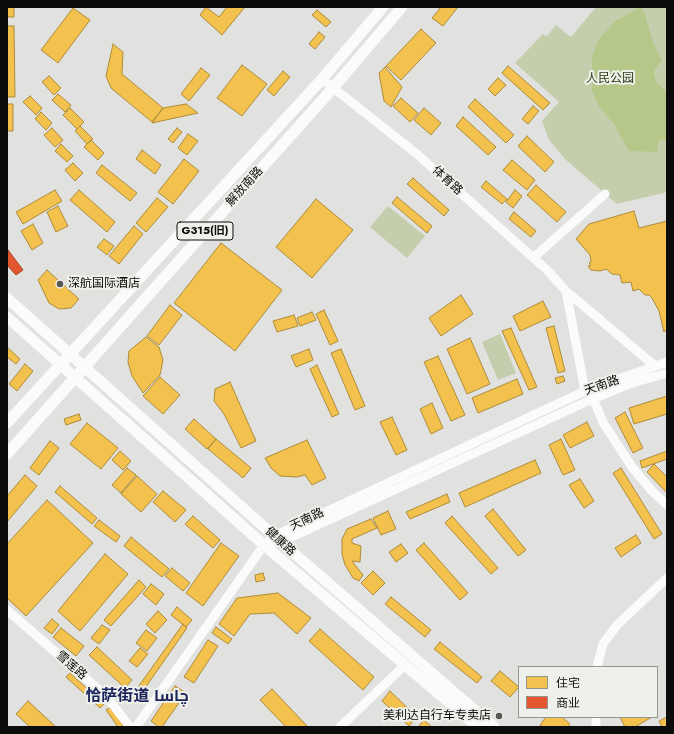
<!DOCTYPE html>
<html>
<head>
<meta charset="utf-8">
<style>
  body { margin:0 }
  #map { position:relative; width:674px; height:734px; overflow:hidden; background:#e1e2df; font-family:Jost,"Noto Sans SC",sans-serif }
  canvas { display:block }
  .frame { position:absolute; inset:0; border:8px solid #0c0d0b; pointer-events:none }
  .legend { position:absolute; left:518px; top:666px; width:140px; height:52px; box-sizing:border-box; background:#eef0eb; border:1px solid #949591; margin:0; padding:5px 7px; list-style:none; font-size:12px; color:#0c0d0b }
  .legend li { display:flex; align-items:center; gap:8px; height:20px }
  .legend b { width:20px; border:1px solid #949591 }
</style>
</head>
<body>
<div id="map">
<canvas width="674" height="734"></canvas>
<div class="frame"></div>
<ul class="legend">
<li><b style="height:11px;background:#f2c14e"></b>住宅</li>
<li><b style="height:11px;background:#e4572e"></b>商业</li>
</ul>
</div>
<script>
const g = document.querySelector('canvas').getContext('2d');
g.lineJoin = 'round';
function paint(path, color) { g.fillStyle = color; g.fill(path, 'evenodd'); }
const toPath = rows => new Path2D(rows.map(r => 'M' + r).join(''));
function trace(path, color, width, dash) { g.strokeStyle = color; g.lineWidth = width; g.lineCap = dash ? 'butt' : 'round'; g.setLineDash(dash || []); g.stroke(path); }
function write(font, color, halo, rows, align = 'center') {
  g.font = font + ' Jost,Cairo,"Noto Sans SC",sans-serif'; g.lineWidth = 4; g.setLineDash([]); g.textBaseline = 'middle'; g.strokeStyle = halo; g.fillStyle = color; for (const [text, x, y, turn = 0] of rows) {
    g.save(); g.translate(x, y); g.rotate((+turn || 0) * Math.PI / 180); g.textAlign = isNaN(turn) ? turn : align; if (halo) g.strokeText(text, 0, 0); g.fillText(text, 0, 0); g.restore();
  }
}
const green = toPath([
  [596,7,667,7,667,192,617,204,566,160,549,140,542,121,559,102,515,63,543,34,547,36,556,25,571,37],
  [388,206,425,236,407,258,370,227],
  [500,334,516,373,498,380,482,342]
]);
const water = toPath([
  [640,7,645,14,653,43,662,60,655,69,654,75,657,83,667,92,666,114,667,140,660,140,657,145,658,152,629,151,614,124,598,105,592,90,592,57,598,41,614,22]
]);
const homes = toPath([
  [7,7,14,7,14,17,7,17,7,7],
  [206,7,219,17,227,7,245,7,222,35,200,15,206,7],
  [441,7,458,7,443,26,432,18,441,7],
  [73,8,90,20,58,63,41,50,73,8],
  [317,10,331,22,326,27,312,15,317,10],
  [7,26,14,26,15,97,7,97,7,26],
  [421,29,436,43,401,80,386,66,421,29],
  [319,32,325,37,315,49,309,44,319,32],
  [113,44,123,52,122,74,163,108,152,122,111,88,106,76,113,44],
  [242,65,267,84,242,116,217,98,242,65],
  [508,66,550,103,543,110,502,73,508,66],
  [385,67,402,87,391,107,384,101,379,73,385,67],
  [201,68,210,75,189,101,181,94,201,68],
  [283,71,290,77,274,96,267,90,283,71],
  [49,76,61,88,54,95,42,82,49,76],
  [498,78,506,85,495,96,488,89,498,78],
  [58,94,71,105,65,112,52,100,58,94],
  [30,96,42,108,36,115,23,102,30,96],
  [401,98,418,113,410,122,393,106,401,98],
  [475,99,514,135,506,143,468,107,475,99],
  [7,104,13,104,13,131,7,131,7,104],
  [186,104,198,113,152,123,163,108,186,104],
  [533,106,539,111,528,124,522,119,533,106],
  [70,108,84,122,77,129,63,115,70,108],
  [424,108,441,123,431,135,414,120,424,108],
  [41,112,52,123,46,130,35,119,41,112],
  [463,117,496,147,488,155,456,126,463,117],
  [80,126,93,139,87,144,75,131,80,126],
  [52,128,63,140,55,147,44,135,52,128],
  [177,128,182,132,173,143,168,139,177,128],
  [188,134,198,141,187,155,178,148,188,134],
  [527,136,554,162,545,172,518,146,527,136],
  [91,140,104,153,98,160,84,147,91,140],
  [61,144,73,156,67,162,55,151,61,144],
  [142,150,161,165,155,174,136,159,142,150],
  [184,159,199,171,173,204,158,192,184,159],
  [512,160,535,180,527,190,503,170,512,160],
  [73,163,83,173,75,181,65,170,73,163],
  [102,165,137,193,130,201,96,173,102,165],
  [413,178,449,210,444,216,407,184,413,178],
  [486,181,507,199,502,204,481,187,486,181],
  [536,185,566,212,557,222,527,195,536,185],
  [55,190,62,201,23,224,16,212,55,190],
  [79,190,115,222,107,232,70,200,79,190],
  [515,190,522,196,513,208,506,202,515,190],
  [397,197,432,226,427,233,392,203,397,197],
  [157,198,168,207,146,232,136,223,157,198],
  [316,199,353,230,312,278,276,247,316,199],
  [58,206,68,226,56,232,47,212,58,206],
  [634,211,639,228,667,221,667,329,664,332,659,311,652,298,649,295,645,295,639,289,633,291,631,282,622,283,620,275,612,274,606,269,600,271,591,270,588,266,591,265,589,263,591,262,590,255,576,239,589,224,634,211],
  [514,212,536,231,531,237,509,219,514,212],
  [33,224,43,243,32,250,21,231,33,224],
  [134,226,143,234,119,264,109,256,134,226],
  [104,239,114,246,107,255,97,247,104,239],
  [221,243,282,290,235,351,174,303,221,243],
  [47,270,79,299,71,308,59,309,49,303,38,280,47,270],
  [461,295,473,314,441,336,429,318,461,295],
  [543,301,551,317,520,331,513,316,543,301],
  [170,305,182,315,159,345,147,336,170,305],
  [324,310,338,341,330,345,316,314,324,310],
  [312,312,316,320,300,326,297,318,312,312],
  [294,315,298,326,277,332,273,321,294,315],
  [554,326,565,371,558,373,546,328,554,326],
  [511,328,537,387,529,390,502,331,511,328],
  [146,337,159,347,163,360,160,375,143,393,132,376,128,362,129,351,146,337],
  [470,338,490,384,467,394,447,349,470,338],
  [7,347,20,359,16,364,7,357,7,347],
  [309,349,313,360,296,367,291,356,309,349],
  [341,349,365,406,355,410,331,353,341,349],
  [438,356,465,415,451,421,424,362,438,356],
  [25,364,33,371,17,391,9,384,25,364],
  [317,365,339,414,332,417,310,369,317,365],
  [563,376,565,381,557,384,555,378,563,376],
  [160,377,180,395,163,414,143,396,160,377],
  [517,379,523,394,478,413,472,398,517,379],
  [230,382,256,441,241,448,224,414,214,401,215,389,230,382],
  [667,396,667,414,634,424,629,408,667,396],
  [432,403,443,428,431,434,420,409,432,403],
  [625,412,643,448,633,453,615,418,625,412],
  [79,414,81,420,66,425,64,419,79,414],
  [392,417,407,450,396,455,380,422,392,417],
  [194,419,216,439,207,449,185,429,194,419],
  [587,422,594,436,570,448,563,435,587,422],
  [87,423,118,448,101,469,70,444,87,423],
  [216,439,251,468,243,478,208,449,216,439],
  [561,439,575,470,563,475,549,445,561,439],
  [307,440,326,478,312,485,305,475,297,477,280,476,271,468,265,458,307,440],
  [50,441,59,448,39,475,30,468,50,441],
  [120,451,131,461,123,470,112,460,120,451],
  [667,451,667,459,642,468,640,461,667,451],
  [535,460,541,473,465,507,459,493,535,460],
  [654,464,667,477,667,493,647,472,654,464],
  [127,468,136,475,121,493,112,485,127,468],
  [621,468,662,534,654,539,613,473,621,468],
  [25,475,37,486,7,522,7,496,25,475],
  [137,476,157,494,141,512,121,494,137,476],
  [580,479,594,501,584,508,569,485,580,479],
  [60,486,97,518,92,524,55,492,60,486],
  [163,491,186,510,175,522,153,502,163,491],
  [447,494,450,502,410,519,406,512,447,494],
  [47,500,93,543,26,616,7,598,7,544,47,500],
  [493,509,526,550,518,556,485,516,493,509],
  [388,511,396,529,381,535,373,518,388,511],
  [193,516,220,540,213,548,185,524,193,516],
  [452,516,498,568,491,574,445,523,452,516],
  [371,519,377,528,352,539,352,543,361,546,360,562,352,561,363,575,359,581,353,578,345,565,342,554,342,539,347,529,371,519],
  [99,520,120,536,116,542,94,526,99,520],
  [636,535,641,543,621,557,615,548,636,535],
  [131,537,169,569,162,577,124,546,131,537],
  [221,543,239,556,203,606,186,593,221,543],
  [424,543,468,593,460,600,416,550,424,543],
  [401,544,408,553,396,562,389,552,401,544],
  [105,554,128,574,80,631,58,611,105,554],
  [172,568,190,583,183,591,165,576,172,568],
  [373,571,385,583,373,595,361,583,373,571],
  [263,573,265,580,256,582,255,575,263,573],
  [139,580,146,587,111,626,104,620,139,580],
  [151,584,164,594,156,605,143,594,151,584],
  [278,593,311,618,297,634,274,613,250,614,234,636,219,624,237,598,278,593],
  [391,597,431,630,425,637,385,604,391,597],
  [177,607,192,620,186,627,171,615,177,607],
  [158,611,167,620,155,633,146,624,158,611],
  [52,619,59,625,52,634,44,628,52,619],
  [183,624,187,628,136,701,131,697,183,624],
  [102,625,110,630,99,644,91,638,102,625],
  [216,627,232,639,228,644,212,633,216,627],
  [61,628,84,646,76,656,53,637,61,628],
  [320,629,374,677,363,690,309,641,320,629],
  [146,630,157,638,147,651,136,643,146,630],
  [208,640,218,646,194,683,184,677,208,640],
  [440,642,482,677,477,683,434,649,440,642],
  [97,647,132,680,125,688,89,655,97,647],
  [140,648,148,654,137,667,129,661,140,648],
  [500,671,519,687,510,697,491,681,500,671],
  [70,673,104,704,100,708,66,677,70,673],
  [175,686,186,693,162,727,159,727,151,721,175,686],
  [272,689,308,727,286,727,260,700,272,689],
  [390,691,417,717,409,726,382,701,390,691],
  [28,701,56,727,30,727,16,714,28,701],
  [111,707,124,727,118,727,106,710,111,707],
  [546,717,562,717,570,724,568,727,543,727,540,725,546,717],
  [620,717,652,717,635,727,625,727,620,717],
  [667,717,667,727,662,727,659,721,667,717],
  [424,720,432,727,418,727,424,720]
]);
const shops = toPath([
  [8,250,23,270,16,275,7,265,8,250]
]);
const minor = toPath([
  [322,79,417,154,547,270,566,291,585,391],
  [533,258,605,194],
  [566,291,655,366],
  [593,399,604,424,632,467,652,491,667,505],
  [275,543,281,542,588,401,629,384,667,373],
  [7,610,106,696,130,727],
  [597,667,603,644,617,625,667,578],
  [136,727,264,545,274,536,585,391,667,362],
  [340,727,405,665],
  [596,727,596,717]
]);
const major = toPath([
  [7,298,281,542,494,727],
  [7,317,264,545,478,727],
  [7,423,322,79,383,7],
  [7,454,333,88,402,7]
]);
const markers = [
  [60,284,4,"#575855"],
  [499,716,4,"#575855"]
];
const shields = [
  [205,231,56]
];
const shieldNames = [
  ["G315(旧)",205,231]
];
const parkNames = [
  ["人民公园",610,79]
];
const streetNames = [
  ["体育路",447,181,42],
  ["解放南路",245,187,-48],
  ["天南路",602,386,-20],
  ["天南路",307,520,-25],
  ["健康路",280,542,42],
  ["雪莲路",71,666,41]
];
const poiNames = [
  ["深航国际酒店",68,284],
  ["美利达自行车专卖店",491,716,"right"]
];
const districtNames = [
  ["恰萨街道 چاسا",137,697]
];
paint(green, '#c4ceac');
paint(water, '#b6c78a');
paint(homes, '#f2c14e');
trace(homes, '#ad8b3a', 1);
paint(shops, '#e4572e');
trace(shops, '#a34124', 1);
trace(minor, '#fafbfa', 9);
trace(major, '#fafbfa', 11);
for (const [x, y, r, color] of markers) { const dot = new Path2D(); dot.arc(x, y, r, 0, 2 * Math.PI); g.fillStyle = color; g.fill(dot); trace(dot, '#eef0eb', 1.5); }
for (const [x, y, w] of shields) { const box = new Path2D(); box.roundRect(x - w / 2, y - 9, w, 18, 3); g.fillStyle = '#eef0eb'; g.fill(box); trace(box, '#0c0d0b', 1); }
write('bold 11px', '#0c0d0b', null, shieldNames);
write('12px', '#313b16', '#eef0eb', parkNames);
write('12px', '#0c0d0b', '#eef0eb', streetNames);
write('12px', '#0c0d0b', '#eef0eb', poiNames, 'left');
write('bold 16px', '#19225a', '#eef0eb', districtNames);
</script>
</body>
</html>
